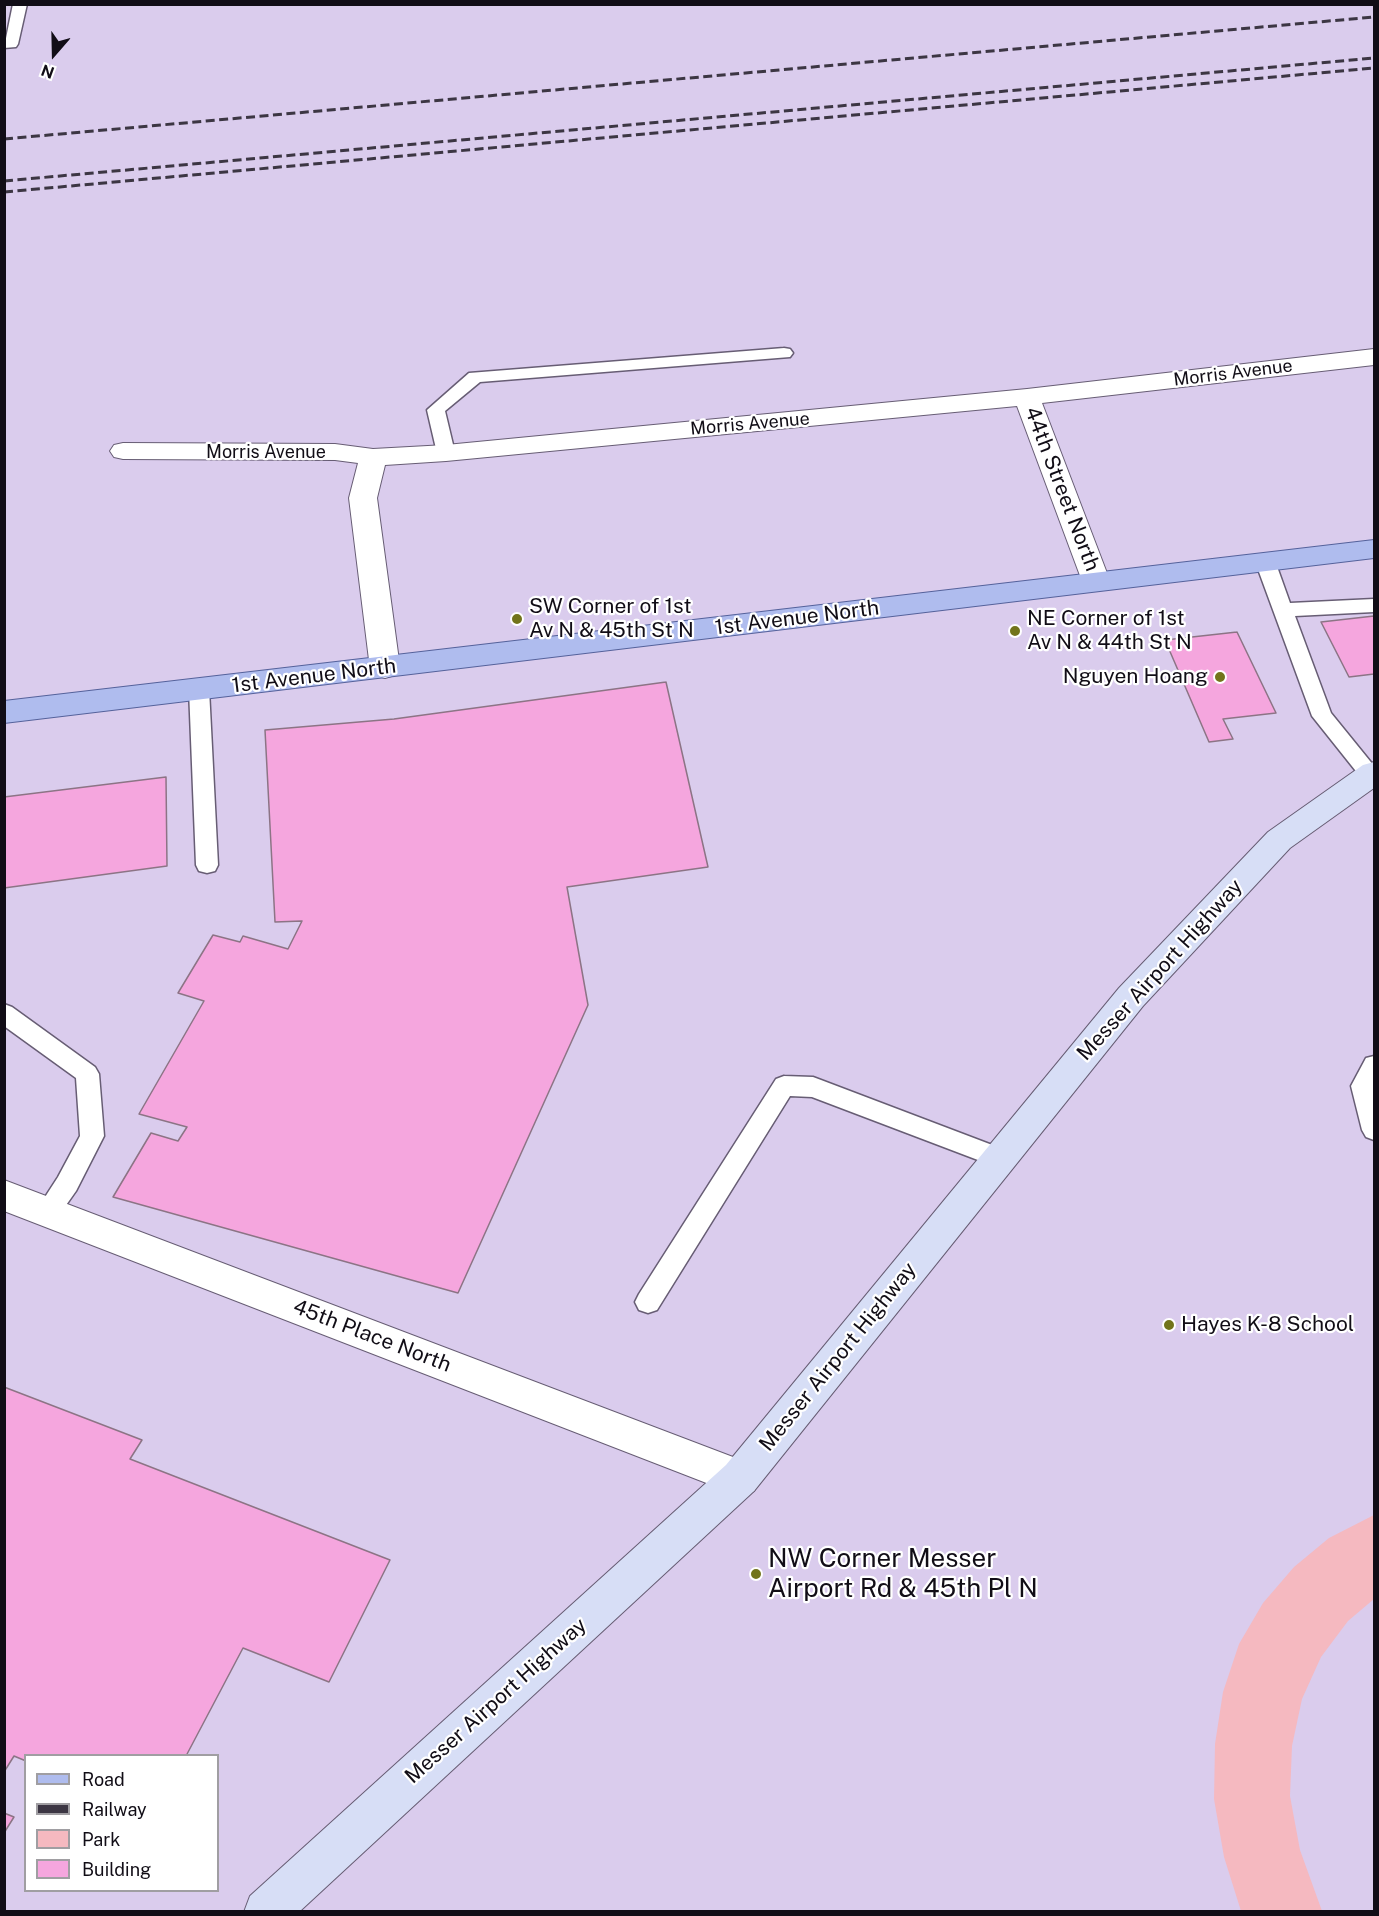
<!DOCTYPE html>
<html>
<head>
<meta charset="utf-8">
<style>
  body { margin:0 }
  #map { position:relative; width:1379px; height:1916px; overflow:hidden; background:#e5daf5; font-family:"Public Sans",sans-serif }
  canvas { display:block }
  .frame { position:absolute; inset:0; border:6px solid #110d16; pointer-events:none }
  .legend { position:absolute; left:24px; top:1754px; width:195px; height:138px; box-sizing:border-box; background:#fff; border:2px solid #a09ea2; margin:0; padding:8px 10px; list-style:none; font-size:18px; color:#110d16 }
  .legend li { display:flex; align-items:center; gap:12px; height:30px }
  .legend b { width:30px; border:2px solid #a09ea2 }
  .north { position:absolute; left:24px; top:24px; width:60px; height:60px; -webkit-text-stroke:4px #fff; paint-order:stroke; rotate:200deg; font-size:16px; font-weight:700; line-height:24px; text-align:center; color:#110d16 }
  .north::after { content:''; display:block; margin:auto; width:21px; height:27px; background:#110d16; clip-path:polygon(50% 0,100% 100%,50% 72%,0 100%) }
</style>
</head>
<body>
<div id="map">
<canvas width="1379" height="1916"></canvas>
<div class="frame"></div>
<ul class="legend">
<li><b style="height:8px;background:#afbcee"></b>Road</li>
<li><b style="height:8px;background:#3c3643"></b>Railway</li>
<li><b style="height:16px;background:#f5b9c0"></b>Park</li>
<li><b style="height:16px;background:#f5a6de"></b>Building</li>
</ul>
<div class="north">N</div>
</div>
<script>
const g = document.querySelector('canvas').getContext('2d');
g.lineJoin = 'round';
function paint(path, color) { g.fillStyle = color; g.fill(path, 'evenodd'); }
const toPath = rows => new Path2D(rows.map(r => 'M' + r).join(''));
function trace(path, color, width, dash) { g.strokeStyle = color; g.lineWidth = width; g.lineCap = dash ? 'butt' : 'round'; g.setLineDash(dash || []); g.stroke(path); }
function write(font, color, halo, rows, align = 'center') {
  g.font = font + ' "Public Sans",sans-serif'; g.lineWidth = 4.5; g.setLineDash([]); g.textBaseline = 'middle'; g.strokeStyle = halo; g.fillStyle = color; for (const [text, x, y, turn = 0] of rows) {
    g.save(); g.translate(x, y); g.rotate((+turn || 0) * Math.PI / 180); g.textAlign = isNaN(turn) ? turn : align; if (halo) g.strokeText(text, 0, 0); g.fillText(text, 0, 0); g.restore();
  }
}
const built = toPath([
  [5,5,1374,5,1374,1911,5,1912],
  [26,1756,218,1756,218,1890,26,1890]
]);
const green = toPath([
  [1374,1515,1374,1599,1348,1621,1321,1657,1302,1699,1292,1746,1290,1796,1300,1850,1322,1911,1241,1911,1224,1857,1214,1799,1215,1744,1223,1692,1239,1644,1263,1603,1294,1567,1329,1538]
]);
const building = toPath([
  [1374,616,1374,674,1349,677,1321,622,1374,616],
  [1237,632,1276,713,1223,719,1233,739,1209,742,1165,640,1237,632],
  [666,682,708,867,567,887,588,1005,458,1293,113,1197,151,1133,178,1141,187,1127,139,1114,204,1001,178,993,213,935,240,942,243,936,288,949,302,921,275,922,265,730,394,719,666,682],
  [166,777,167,866,4,888,4,797,166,777],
  [4,1387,142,1440,130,1459,390,1560,329,1682,243,1648,186,1756,26,1756,26,1761,14,1756,4,1772,4,1387],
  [4,1813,14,1817,4,1833,4,1813]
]);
const lane = toPath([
  [13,4,27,4,18,44,16,47,4,48,13,4],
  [784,348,790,349,793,353,790,357,480,382,445,411,455,453,452,457,446,459,440,457,437,453,427,410,469,373,784,348],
  [1265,555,1272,557,1275,561,1290,603,1374,599,1374,612,1295,616,1331,713,1374,766,1374,781,1363,780,1312,716,1255,561,1258,557,1265,555],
  [199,682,206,684,209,689,218,865,215,871,207,873,199,871,196,865,189,689,192,684,199,682],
  [4,1004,12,1007,95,1067,99,1074,104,1136,76,1191,57,1218,48,1221,39,1218,36,1211,58,1177,80,1136,76,1078,4,1026,4,1004],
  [1374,1056,1374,1140,1366,1137,1362,1130,1351,1086,1366,1058,1374,1056],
  [784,1076,813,1077,821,1080,1008,1151,1011,1158,1008,1165,999,1168,812,1097,790,1096,657,1310,648,1313,639,1310,635,1302,639,1294,776,1079,784,1076]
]);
const street = toPath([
  [1374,349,1374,365,1042,403,1110,581,1106,588,1096,590,1086,588,1082,581,1017,406,446,461,385,465,377,498,400,668,395,675,385,678,375,675,370,668,349,498,358,463,335,460,123,459,114,457,110,451,114,445,123,443,335,444,373,449,446,445,1027,389,1374,349],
  [4,1180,754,1465,760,1478,754,1491,740,1496,4,1211,4,1180]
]);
const secondary = toPath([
  [1374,762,1374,788,1290,848,1143,1006,754,1491,299,1912,244,1912,250,1896,726,1465,1119,988,1268,832,1363,765,1374,762]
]);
const primary = toPath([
  [1374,540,1374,558,4,723,4,701,1374,540]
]);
const rail = toPath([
  [4,139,1374,17],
  [4,181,1374,58],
  [4,192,1374,68]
]);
const markers = [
  [517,619,6,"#72741b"],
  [1015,631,6,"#72741b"],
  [1220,677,6,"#72741b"],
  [1169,1325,6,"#72741b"],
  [756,1574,6,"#72741b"]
];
const farStreetnames = [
  ["Morris Avenue",1233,373,-7],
  ["Morris Avenue",750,424,-5],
  ["Morris Avenue",266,452]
];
const streetNames = [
  ["44th Street North",1062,489,69],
  ["1st Avenue North",797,618,-7],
  ["1st Avenue North",314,676,-7],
  ["Messer Airport Highway",1160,970,-48],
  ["45th Place North",372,1336,21],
  ["Messer Airport Highway",838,1357,-51],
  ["Messer Airport Highway",496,1701,-42]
];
const poiNames = [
  ["SW Corner of 1st",529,607],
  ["Av N & 45th St N",529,631],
  ["NE Corner of 1st",1027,619],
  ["Av N & 44th St N",1027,643],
  ["Nguyen Hoang",1208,677,"right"],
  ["Hayes K-8 School",1181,1325]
];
const nearPoinames = [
  ["NW Corner Messer",768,1559],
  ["Airport Rd & 45th Pl N",768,1589]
];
paint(built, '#dacced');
paint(green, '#f5b9c0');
paint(building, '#f5a6de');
trace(building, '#8c7485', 1.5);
trace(lane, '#675d74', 3);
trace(street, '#675d74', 2);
trace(secondary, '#675d74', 2);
trace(primary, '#55629b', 2);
paint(lane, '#fff');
paint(street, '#fff');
paint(secondary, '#d7def6');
paint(primary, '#afbcee');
trace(rail, '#3c3643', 3, [9, 4.5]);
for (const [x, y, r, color] of markers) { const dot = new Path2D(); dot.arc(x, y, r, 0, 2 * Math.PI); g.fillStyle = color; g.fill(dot); trace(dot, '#fff', 2); }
write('18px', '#110d16', '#fff', farStreetnames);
write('21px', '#110d16', '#fff', streetNames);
write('21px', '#110d16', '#fff', poiNames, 'left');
write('26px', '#110d16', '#fff', nearPoinames, 'left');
</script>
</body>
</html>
